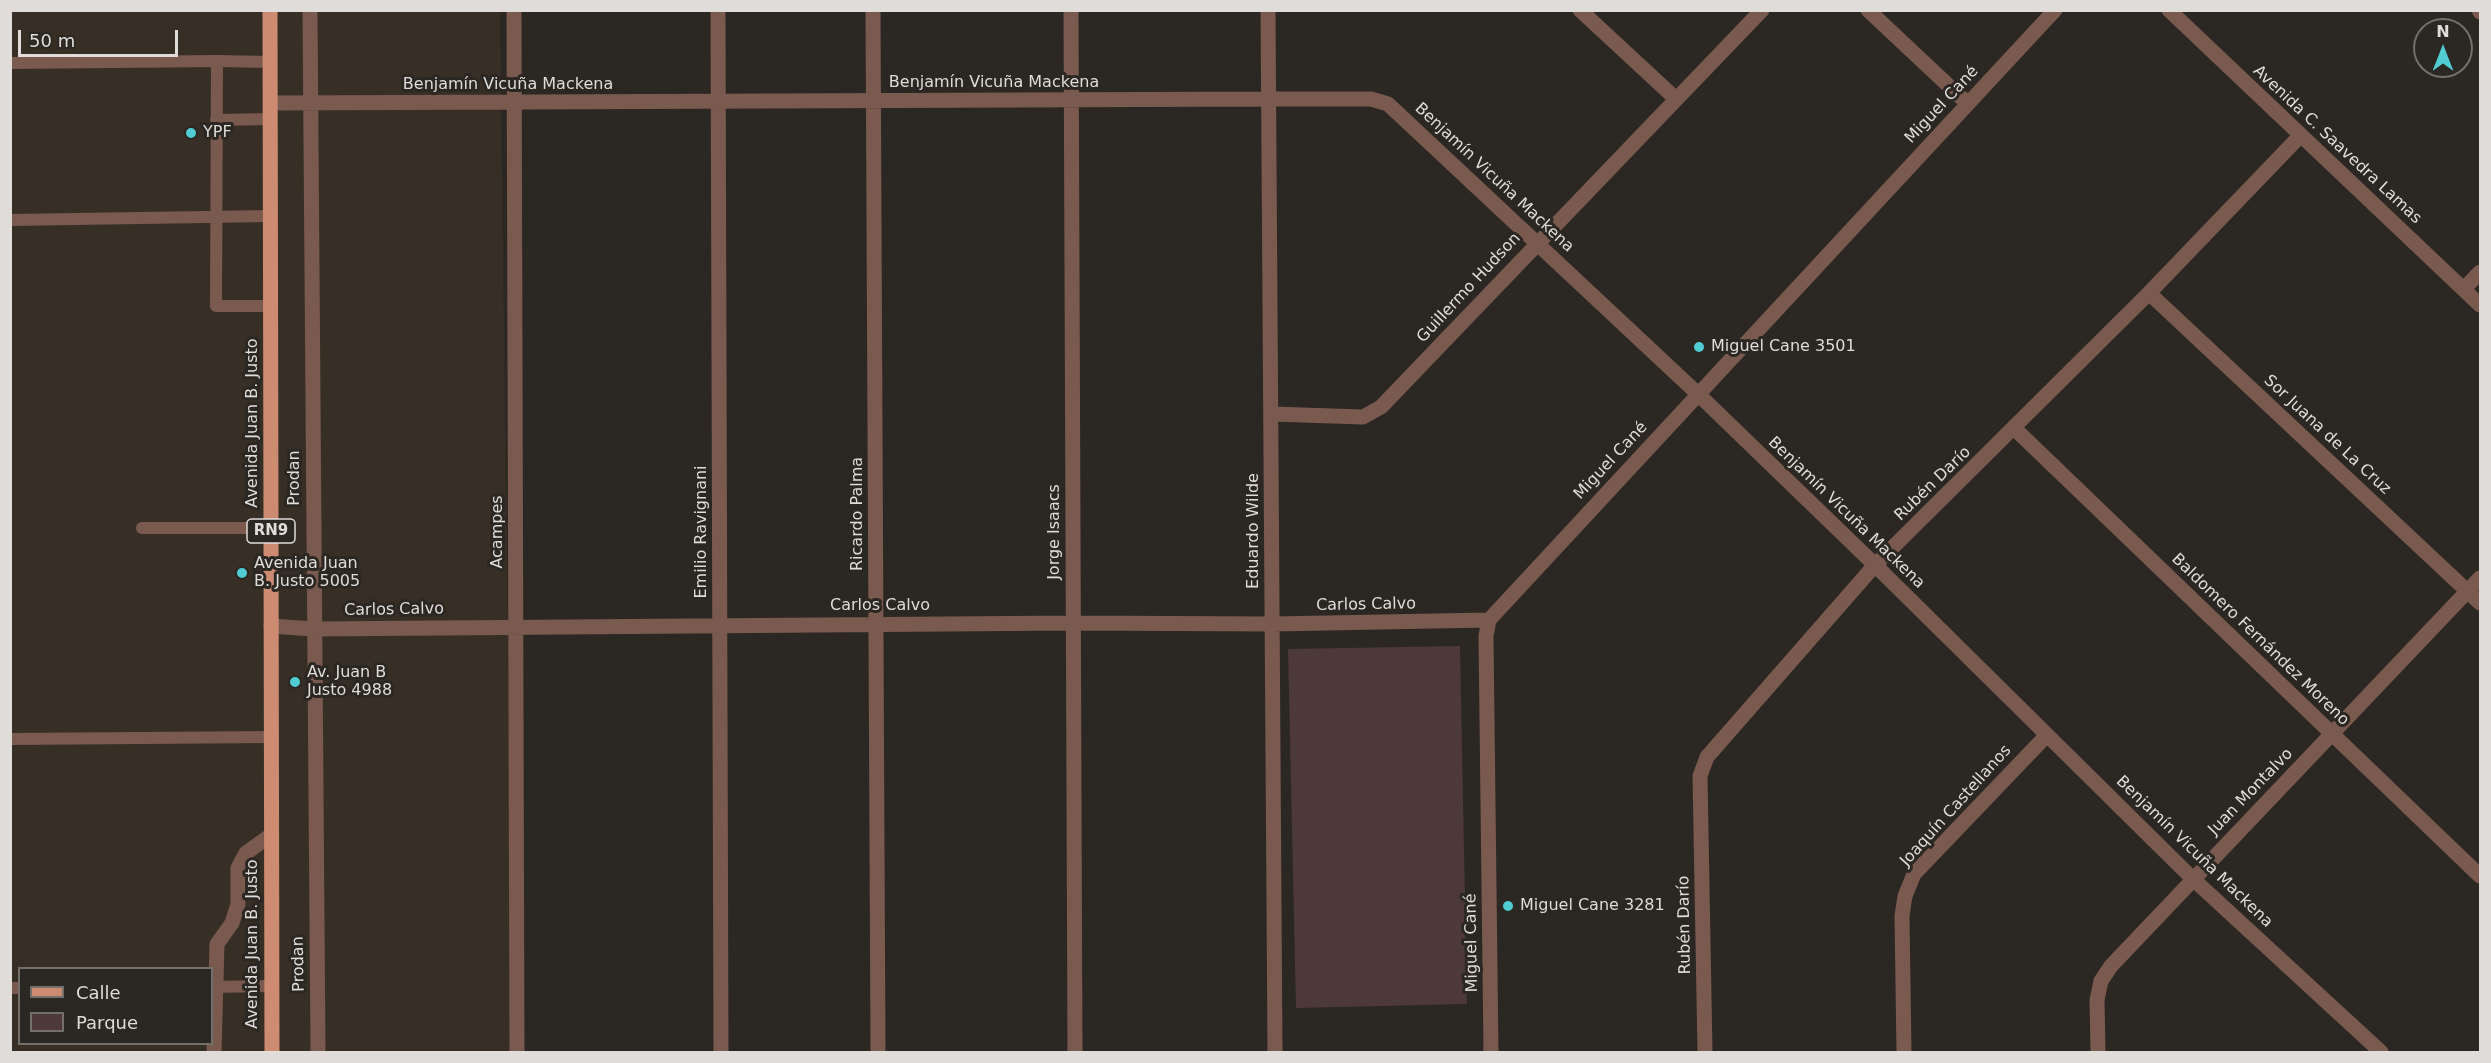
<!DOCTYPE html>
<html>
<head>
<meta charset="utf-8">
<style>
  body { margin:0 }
  #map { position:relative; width:2491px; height:1063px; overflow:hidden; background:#2b2722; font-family:"DejaVu Sans",sans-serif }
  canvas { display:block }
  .frame { position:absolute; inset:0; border:12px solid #dfdcd9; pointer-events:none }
  .legend { position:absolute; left:18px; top:967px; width:195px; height:78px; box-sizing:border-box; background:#2b2722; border:2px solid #736f6b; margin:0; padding:8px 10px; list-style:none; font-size:18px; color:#dfdcd9 }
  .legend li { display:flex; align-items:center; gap:12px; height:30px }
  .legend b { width:30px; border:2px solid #736f6b }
  .north { position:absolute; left:2413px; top:18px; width:60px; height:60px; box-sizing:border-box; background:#2b2722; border:2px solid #736f6b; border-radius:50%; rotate:0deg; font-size:16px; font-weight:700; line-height:24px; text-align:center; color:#dfdcd9 }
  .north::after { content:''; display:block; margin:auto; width:21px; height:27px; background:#51ccd2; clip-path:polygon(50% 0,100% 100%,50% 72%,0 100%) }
  .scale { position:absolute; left:18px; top:30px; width:160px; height:27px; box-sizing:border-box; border:3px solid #dfdcd9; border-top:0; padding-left:8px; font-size:18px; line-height:21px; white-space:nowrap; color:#dfdcd9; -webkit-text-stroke:4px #2b2722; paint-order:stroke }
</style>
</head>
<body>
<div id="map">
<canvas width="2491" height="1063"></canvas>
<div class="frame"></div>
<ul class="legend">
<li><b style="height:8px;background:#cd8b71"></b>Calle</li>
<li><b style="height:16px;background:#4e393a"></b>Parque</li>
</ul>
<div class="north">N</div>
<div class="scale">50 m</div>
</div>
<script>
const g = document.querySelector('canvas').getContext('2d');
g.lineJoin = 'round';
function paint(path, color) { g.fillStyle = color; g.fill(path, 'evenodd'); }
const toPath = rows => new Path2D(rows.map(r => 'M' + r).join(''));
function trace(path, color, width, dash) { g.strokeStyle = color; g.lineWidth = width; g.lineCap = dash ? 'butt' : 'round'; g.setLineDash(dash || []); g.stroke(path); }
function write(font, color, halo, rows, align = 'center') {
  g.font = font + ' "DejaVu Sans",sans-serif'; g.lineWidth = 6; g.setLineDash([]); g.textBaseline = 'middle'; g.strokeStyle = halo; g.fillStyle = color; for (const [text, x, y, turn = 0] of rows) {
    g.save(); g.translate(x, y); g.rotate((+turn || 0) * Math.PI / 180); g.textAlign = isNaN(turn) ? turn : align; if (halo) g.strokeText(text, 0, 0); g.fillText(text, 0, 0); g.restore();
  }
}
const built = toPath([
  [10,11,500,11,513,1052,11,1052],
  [20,968,212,968,212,1044,20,1044]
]);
const green = toPath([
  [1460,646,1467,1004,1296,1008,1288,649]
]);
const service = toPath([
  [270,62,217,61,216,306,271,306],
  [10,63,217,61],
  [216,120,271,119],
  [10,220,271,216],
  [142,528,271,528],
  [10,739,271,737],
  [212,987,271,986],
  [10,988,20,988]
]);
const minor = toPath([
  [310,10,318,1052],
  [514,10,517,1052],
  [718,10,721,1052],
  [873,10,878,1052],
  [1071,10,1075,1052],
  [1268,10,1275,1052],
  [1580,10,1676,99],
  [1868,10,1967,103],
  [2169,10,2480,305],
  [2479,10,2480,12],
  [271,103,1268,99,1371,99,1388,104,1698,394,1875,565,2193,879,2381,1052],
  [2464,289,2480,272],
  [2149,293,2480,603],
  [1272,414,1363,417,1381,407,1762,10],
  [2015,429,2480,876],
  [271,626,313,629,1073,623,1272,624,1489,620],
  [214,1052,217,944,232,923,238,904,238,868,246,853,271,835],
  [1491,1052,1486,636,1489,620,2055,10],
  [1705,1052,1700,776,1707,757,1875,565,2149,293,2300,136],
  [1904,1052,1902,916,1905,896,1914,874,2047,735],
  [2098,1052,2097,1000,2101,981,2111,966,2480,578]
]);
const primary = toPath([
  [270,10,272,1052]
]);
const markers = [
  [191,133,6,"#51ccd2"],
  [1699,347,6,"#51ccd2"],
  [242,573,6,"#51ccd2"],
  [295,682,6,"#51ccd2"],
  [1508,906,6,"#51ccd2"]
];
const shields = [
  [271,531,48]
];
const shieldNames = [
  ["RN9",271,531]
];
const streetNames = [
  ["Benjamín Vicuña Mackena",994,83],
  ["Benjamín Vicuña Mackena",508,85],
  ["Miguel Cané",1942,105,-47],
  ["Avenida C. Saavedra Lamas",2337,145,43],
  ["Benjamín Vicuña Mackena",1494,178,43],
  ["Guillermo Hudson",1469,288,-47],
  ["Avenida Juan B. Justo",253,423,-90],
  ["Sor Juana de La Cruz",2327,435,43],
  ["Miguel Cané",1611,461,-47],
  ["Prodan",295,478,-90],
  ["Rubén Darío",1933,484,-44],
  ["Benjamín Vicuña Mackena",1846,513,44],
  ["Ricardo Palma",858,514,-90],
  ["Eduardo Wilde",1254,531,-90],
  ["Acampes",498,532,-90],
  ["Emilio Ravignani",702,532,-90],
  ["Jorge Isaacs",1055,532,-90],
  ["Carlos Calvo",1366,605,-1],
  ["Carlos Calvo",880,606],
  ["Carlos Calvo",394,610,-1],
  ["Baldomero Fernández Moreno",2260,640,44],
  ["Juan Montalvo",2251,792,-46],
  ["Joaquín Castellanos",1956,806,-48],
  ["Benjamín Vicuña Mackena",2194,852,44],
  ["Rubén Darío",1685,925,-91],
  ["Miguel Cané",1472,943,-91],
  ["Avenida Juan B. Justo",253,944,-90],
  ["Prodan",299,964,-91]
];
const poiNames = [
  ["YPF",203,133],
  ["Miguel Cane 3501",1711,347],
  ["Avenida Juan",254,564],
  ["B. Justo 5005",254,582],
  ["Av. Juan B",307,673],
  ["Justo 4988",307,691],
  ["Miguel Cane 3281",1520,906]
];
paint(built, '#372f25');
paint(green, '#4e393a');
trace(service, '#7a5a4e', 12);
trace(minor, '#7a5a4e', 15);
trace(primary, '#cd8b71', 15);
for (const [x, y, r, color] of markers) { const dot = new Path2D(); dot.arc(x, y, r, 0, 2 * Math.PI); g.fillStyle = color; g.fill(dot); trace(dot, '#2b2722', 2); }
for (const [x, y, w] of shields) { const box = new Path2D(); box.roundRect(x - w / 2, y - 12, w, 24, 4.5); g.fillStyle = '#2b2722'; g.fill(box); trace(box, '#dfdcd9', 1.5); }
write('bold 15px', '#dfdcd9', null, shieldNames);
write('16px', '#dfdcd9', '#2b2722', streetNames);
write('16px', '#dfdcd9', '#2b2722', poiNames, 'left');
</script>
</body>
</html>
